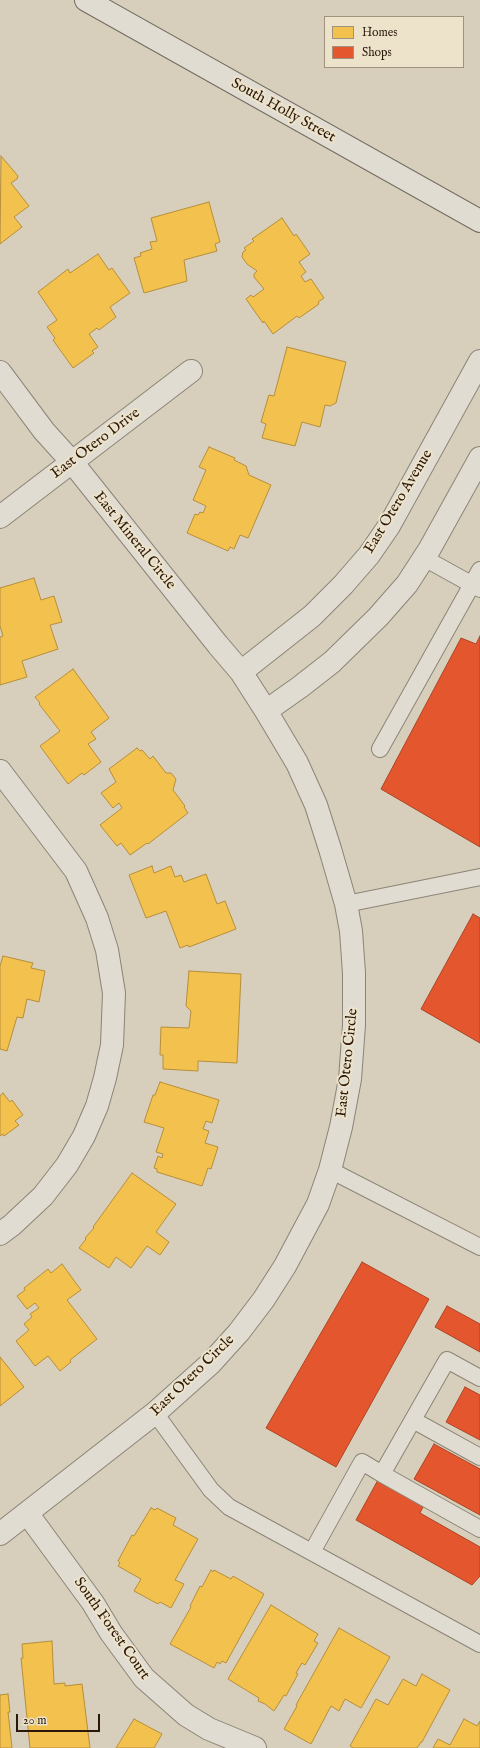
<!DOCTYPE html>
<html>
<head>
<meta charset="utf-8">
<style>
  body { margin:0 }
  #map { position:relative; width:480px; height:1748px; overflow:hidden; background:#d7cfbb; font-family:"IM FELL English",serif }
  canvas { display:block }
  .legend { position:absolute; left:324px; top:16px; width:140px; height:52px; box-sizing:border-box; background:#ede3ca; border:1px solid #9f927e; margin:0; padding:5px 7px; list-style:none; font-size:12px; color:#2a180b }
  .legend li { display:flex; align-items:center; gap:8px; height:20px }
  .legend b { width:20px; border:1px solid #9f927e }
  .scale { position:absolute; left:16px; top:1714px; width:84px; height:18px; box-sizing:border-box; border:2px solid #2a180b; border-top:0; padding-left:5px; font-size:12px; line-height:14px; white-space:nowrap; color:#2a180b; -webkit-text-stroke:3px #ede3ca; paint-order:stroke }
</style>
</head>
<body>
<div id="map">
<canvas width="480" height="1748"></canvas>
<ul class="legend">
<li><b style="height:11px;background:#f2c14e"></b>Homes</li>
<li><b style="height:11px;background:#e4572e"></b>Shops</li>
</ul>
<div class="scale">20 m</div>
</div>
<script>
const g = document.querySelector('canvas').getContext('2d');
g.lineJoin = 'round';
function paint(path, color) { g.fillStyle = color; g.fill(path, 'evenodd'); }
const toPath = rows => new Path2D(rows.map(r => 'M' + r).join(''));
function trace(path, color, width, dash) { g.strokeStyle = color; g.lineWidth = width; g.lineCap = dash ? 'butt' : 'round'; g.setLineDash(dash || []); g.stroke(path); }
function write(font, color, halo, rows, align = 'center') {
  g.font = font + ' "IM FELL English",serif'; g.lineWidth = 4; g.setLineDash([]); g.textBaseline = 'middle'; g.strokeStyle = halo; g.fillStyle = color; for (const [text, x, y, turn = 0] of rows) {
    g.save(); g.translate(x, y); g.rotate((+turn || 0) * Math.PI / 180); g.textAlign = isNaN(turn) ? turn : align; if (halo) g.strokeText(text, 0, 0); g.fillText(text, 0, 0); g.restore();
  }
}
const homes = toPath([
  [1,156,18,176,17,179,11,183,29,206,14,217,22,227,0,244,1,156],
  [209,202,220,242,215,244,217,251,184,260,187,281,144,293,134,258,141,256,140,253,152,249,150,242,157,241,151,218,209,202],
  [282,218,294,236,296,234,310,254,299,262,306,272,301,276,305,282,311,279,324,298,318,302,319,304,299,318,297,316,273,334,264,321,263,323,246,299,251,295,253,297,264,289,254,277,254,274,257,271,247,264,242,257,243,252,246,250,244,248,254,241,252,239,282,218],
  [98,254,109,270,112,268,130,293,110,307,116,317,99,330,97,328,89,334,98,347,92,351,94,353,73,368,53,340,55,338,47,327,57,320,38,292,68,269,70,273,98,254],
  [287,347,346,362,336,403,330,406,325,405,320,427,302,422,295,446,262,438,266,424,261,422,268,398,269,395,274,396,287,347],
  [209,447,235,458,234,460,246,466,249,475,271,485,248,538,240,535,234,549,230,547,228,551,187,533,195,514,198,515,200,512,203,513,206,506,193,500,206,470,199,467,209,447],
  [34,578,41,600,54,596,62,622,50,625,58,649,22,661,27,677,0,685,0,637,3,636,0,626,0,588,34,578],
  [73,669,109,718,91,732,96,739,88,744,101,762,84,775,82,773,68,784,40,746,60,731,39,704,40,703,35,697,73,669],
  [137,748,140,751,142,750,150,759,153,756,166,773,171,773,176,779,173,790,185,806,184,807,188,813,148,844,147,843,130,855,121,843,117,846,100,825,122,808,119,803,113,808,101,793,116,782,109,769,137,748],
  [152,866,154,873,171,866,175,877,181,875,184,882,206,874,217,904,225,901,236,929,189,947,188,945,180,948,166,911,146,918,129,875,152,866],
  [3,956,33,963,31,968,45,971,39,1002,27,999,23,1018,17,1017,7,1051,0,1049,0,966,3,956],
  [189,971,241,974,237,1063,198,1061,198,1071,163,1069,163,1055,160,1055,161,1027,189,1028,191,1011,186,1006,189,971],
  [160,1082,219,1100,212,1123,206,1121,203,1129,209,1131,205,1143,218,1147,211,1169,208,1168,202,1186,157,1172,157,1169,154,1168,158,1156,162,1158,163,1154,156,1152,164,1128,144,1122,153,1095,155,1095,160,1082],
  [3,1093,10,1102,12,1100,23,1115,15,1121,19,1125,4,1136,3,1134,0,1136,0,1096,3,1093],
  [132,1173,176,1204,156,1232,169,1242,160,1255,147,1246,131,1268,116,1257,109,1268,79,1248,86,1239,85,1238,94,1228,93,1227,132,1173],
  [62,1264,81,1290,67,1300,97,1339,70,1360,71,1362,60,1371,48,1356,35,1366,16,1341,29,1330,24,1324,32,1317,30,1314,39,1308,35,1303,27,1309,17,1296,25,1290,24,1288,48,1269,51,1273,62,1264],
  [0,1357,24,1387,0,1406,0,1357],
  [151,1508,155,1510,157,1508,176,1518,173,1525,198,1539,175,1580,184,1584,171,1608,160,1602,158,1604,134,1591,141,1579,118,1566,120,1563,118,1561,132,1535,134,1536,151,1508],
  [211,1570,213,1572,214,1570,231,1579,233,1576,264,1594,226,1663,222,1661,220,1664,217,1662,214,1668,170,1644,191,1607,190,1606,200,1586,202,1587,211,1570],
  [271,1605,318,1634,314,1641,318,1643,305,1665,302,1663,296,1673,298,1674,286,1696,284,1695,274,1711,265,1704,258,1701,259,1698,228,1679,271,1605],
  [339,1628,390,1657,361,1708,345,1699,339,1711,331,1706,311,1744,284,1729,297,1706,296,1705,339,1628],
  [52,1641,54,1684,65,1683,65,1686,82,1684,90,1748,30,1748,21,1658,23,1658,22,1644,52,1641],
  [422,1674,450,1690,422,1742,421,1742,417,1748,353,1748,350,1746,376,1699,388,1705,403,1679,416,1686,422,1674],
  [8,1694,10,1712,8,1712,12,1748,0,1748,0,1695,8,1694],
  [134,1719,162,1734,154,1748,116,1748,134,1719],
  [464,1719,477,1726,480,1721,480,1748,433,1748,438,1739,450,1745,464,1719]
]);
const shops = toPath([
  [480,636,480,847,381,789,461,638,476,644,480,636],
  [473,914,480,918,480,1043,421,1009,473,914],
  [362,1262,429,1299,336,1467,266,1428,362,1262],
  [447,1306,480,1324,480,1352,435,1327,447,1306],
  [465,1387,480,1395,480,1440,446,1422,465,1387],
  [434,1444,480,1469,480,1515,414,1479,434,1444],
  [378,1480,424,1505,420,1513,480,1547,480,1576,472,1585,356,1520,378,1480]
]);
const lane = toPath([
  [424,558,480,589],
  [380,749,480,570],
  [346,904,480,877],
  [330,1170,480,1247],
  [480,1378,447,1360,382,1474,480,1529],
  [155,1413,211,1490,229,1507,480,1644],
  [413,1420,480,1457],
  [312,1552,362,1462,382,1474]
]);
const street = toPath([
  [0,372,44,431,72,462,218,645,241,672,266,711,297,763,316,805,330,849,346,904,351,931,354,973,354,1025,350,1079,341,1127,330,1170,318,1204,285,1266,264,1299,239,1332,211,1363,155,1413,0,1534],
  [0,517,191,371],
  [241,672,312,616,343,585,369,555,389,526,480,361],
  [266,711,300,687,332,662,378,617,407,584,429,550,480,458],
  [0,771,76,871,97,918,107,950,114,993,112,1045,105,1078,97,1106,84,1136,67,1165,43,1196,12,1225,0,1234],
  [27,1513,93,1603,111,1633,144,1678,186,1715,209,1729,255,1748]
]);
const secondary = toPath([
  [86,0,480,221]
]);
const streetNames = [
  ["South Holly Street",283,111,29],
  ["East Otero Drive",96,444,-37],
  ["East Otero Avenue",399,502,-59],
  ["East Mineral Circle",134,541,51],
  ["East Otero Circle",348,1063,-84],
  ["East Otero Circle",193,1376,-44],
  ["South Forest Court",111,1629,55]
];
paint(homes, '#f2c14e');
trace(homes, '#b68e3a', 1);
paint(shops, '#e4572e');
trace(shops, '#ac4424', 1);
trace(lane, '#8b8477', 18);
trace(street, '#8b8477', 24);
trace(secondary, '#726b60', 24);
trace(lane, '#e0dcd1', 16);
trace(street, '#e0dcd1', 22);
trace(secondary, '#e0dcd1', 22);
write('15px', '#2a180b', '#ede3ca', streetNames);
</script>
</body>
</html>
